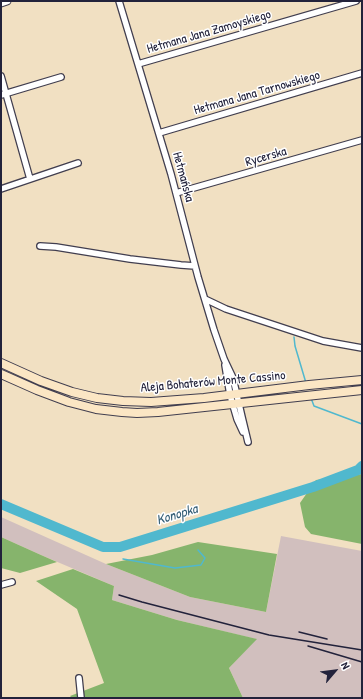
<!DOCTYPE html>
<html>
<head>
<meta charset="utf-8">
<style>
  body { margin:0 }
  #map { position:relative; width:363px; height:699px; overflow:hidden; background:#f1e0c2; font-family:"Patrick Hand",sans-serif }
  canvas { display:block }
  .frame { position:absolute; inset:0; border:2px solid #22223b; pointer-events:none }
  .north { position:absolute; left:315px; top:651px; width:40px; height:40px; -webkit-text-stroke:3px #fff; paint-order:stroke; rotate:62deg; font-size:11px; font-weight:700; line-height:16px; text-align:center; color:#22223b }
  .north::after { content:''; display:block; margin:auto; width:14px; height:18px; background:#22223b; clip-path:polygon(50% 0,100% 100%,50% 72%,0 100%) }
</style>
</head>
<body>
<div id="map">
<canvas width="363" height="699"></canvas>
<div class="frame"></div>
<div class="north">N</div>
</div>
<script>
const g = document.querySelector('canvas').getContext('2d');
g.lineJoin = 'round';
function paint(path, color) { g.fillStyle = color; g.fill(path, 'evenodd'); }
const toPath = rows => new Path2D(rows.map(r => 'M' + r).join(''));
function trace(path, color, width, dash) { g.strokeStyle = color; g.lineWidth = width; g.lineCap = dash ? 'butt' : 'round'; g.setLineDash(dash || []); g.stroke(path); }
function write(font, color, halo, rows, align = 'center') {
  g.font = font + ' "Patrick Hand",sans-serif'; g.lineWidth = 3; g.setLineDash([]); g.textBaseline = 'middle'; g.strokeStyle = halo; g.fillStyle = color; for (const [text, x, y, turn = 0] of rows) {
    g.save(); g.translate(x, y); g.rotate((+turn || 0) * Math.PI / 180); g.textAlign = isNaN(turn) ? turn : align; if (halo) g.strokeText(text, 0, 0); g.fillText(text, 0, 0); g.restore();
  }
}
const industrial = toPath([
  [1,517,106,564,190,597,266,612,281,536,362,551,362,698,243,698,229,668,256,639,177,620,112,600,114,586,41,555,1,537]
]);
const forest = toPath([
  [362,474,362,544,311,534,305,527,300,503,316,480],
  [1,537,41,555,57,562,20,573,1,568],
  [198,542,277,554,266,612,190,597,106,564,152,555],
  [73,569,114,586,112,600,177,620,257,639,229,668,243,698,72,698,70,696,104,683,77,609,36,581]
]);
const stream = toPath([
  [294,337,295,346,306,383],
  [311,398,314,406,362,424],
  [123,559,175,568,201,565,205,558,198,550]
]);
const river = toPath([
  [1,504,103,547,120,547,313,487,358,470,362,466]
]);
const minor = toPath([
  [119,1,171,174,198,277,214,330,224,359,233,378,242,417,248,442],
  [138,64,356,1],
  [1,76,30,179],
  [1,95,61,77],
  [159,133,362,73],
  [1,189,78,163],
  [176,193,362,140],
  [40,246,56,247,130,259,181,265,195,266],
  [205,299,226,309,323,341,362,348],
  [225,365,230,395,237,419,243,432],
  [1,585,12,582],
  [79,678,81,698]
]);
const tertiary = toPath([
  [1,3,7,1]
]);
const secondary = toPath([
  [1,363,41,381,72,392,97,398,123,401,151,402,204,398,309,385,362,380],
  [1,374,37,390,69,402,96,409,122,412,137,413,158,412,362,390]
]);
const rail = toPath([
  [119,595,142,602,269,635,362,650],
  [299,632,327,639],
  [308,646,362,662]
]);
const streetNames = [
  ["Hetmana Jana Zamoyskiego",209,32,-16],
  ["Hetmana Jana Tarnowskiego",257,93,-16],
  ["Rycerska",266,157,-16],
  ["Hetmańska",183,177,75],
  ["Aleja Bohaterów Monte Cassino",213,382,-5]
];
const waterNames = [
  ["Konopka",177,515,-17]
];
paint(industrial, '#d1bfbe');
paint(forest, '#86b46c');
trace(stream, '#50b8ce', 1.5);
trace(river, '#50b8ce', 10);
trace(minor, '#413e4f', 8);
trace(tertiary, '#413e4f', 9);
trace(secondary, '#413e4f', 10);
trace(minor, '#fff', 5.5);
trace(tertiary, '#fff', 7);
trace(secondary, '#fbe6c4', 8);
trace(rail, '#22223b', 1.5);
write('13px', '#22223b', '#fff', streetNames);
write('italic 14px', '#345e76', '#fff', waterNames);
</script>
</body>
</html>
